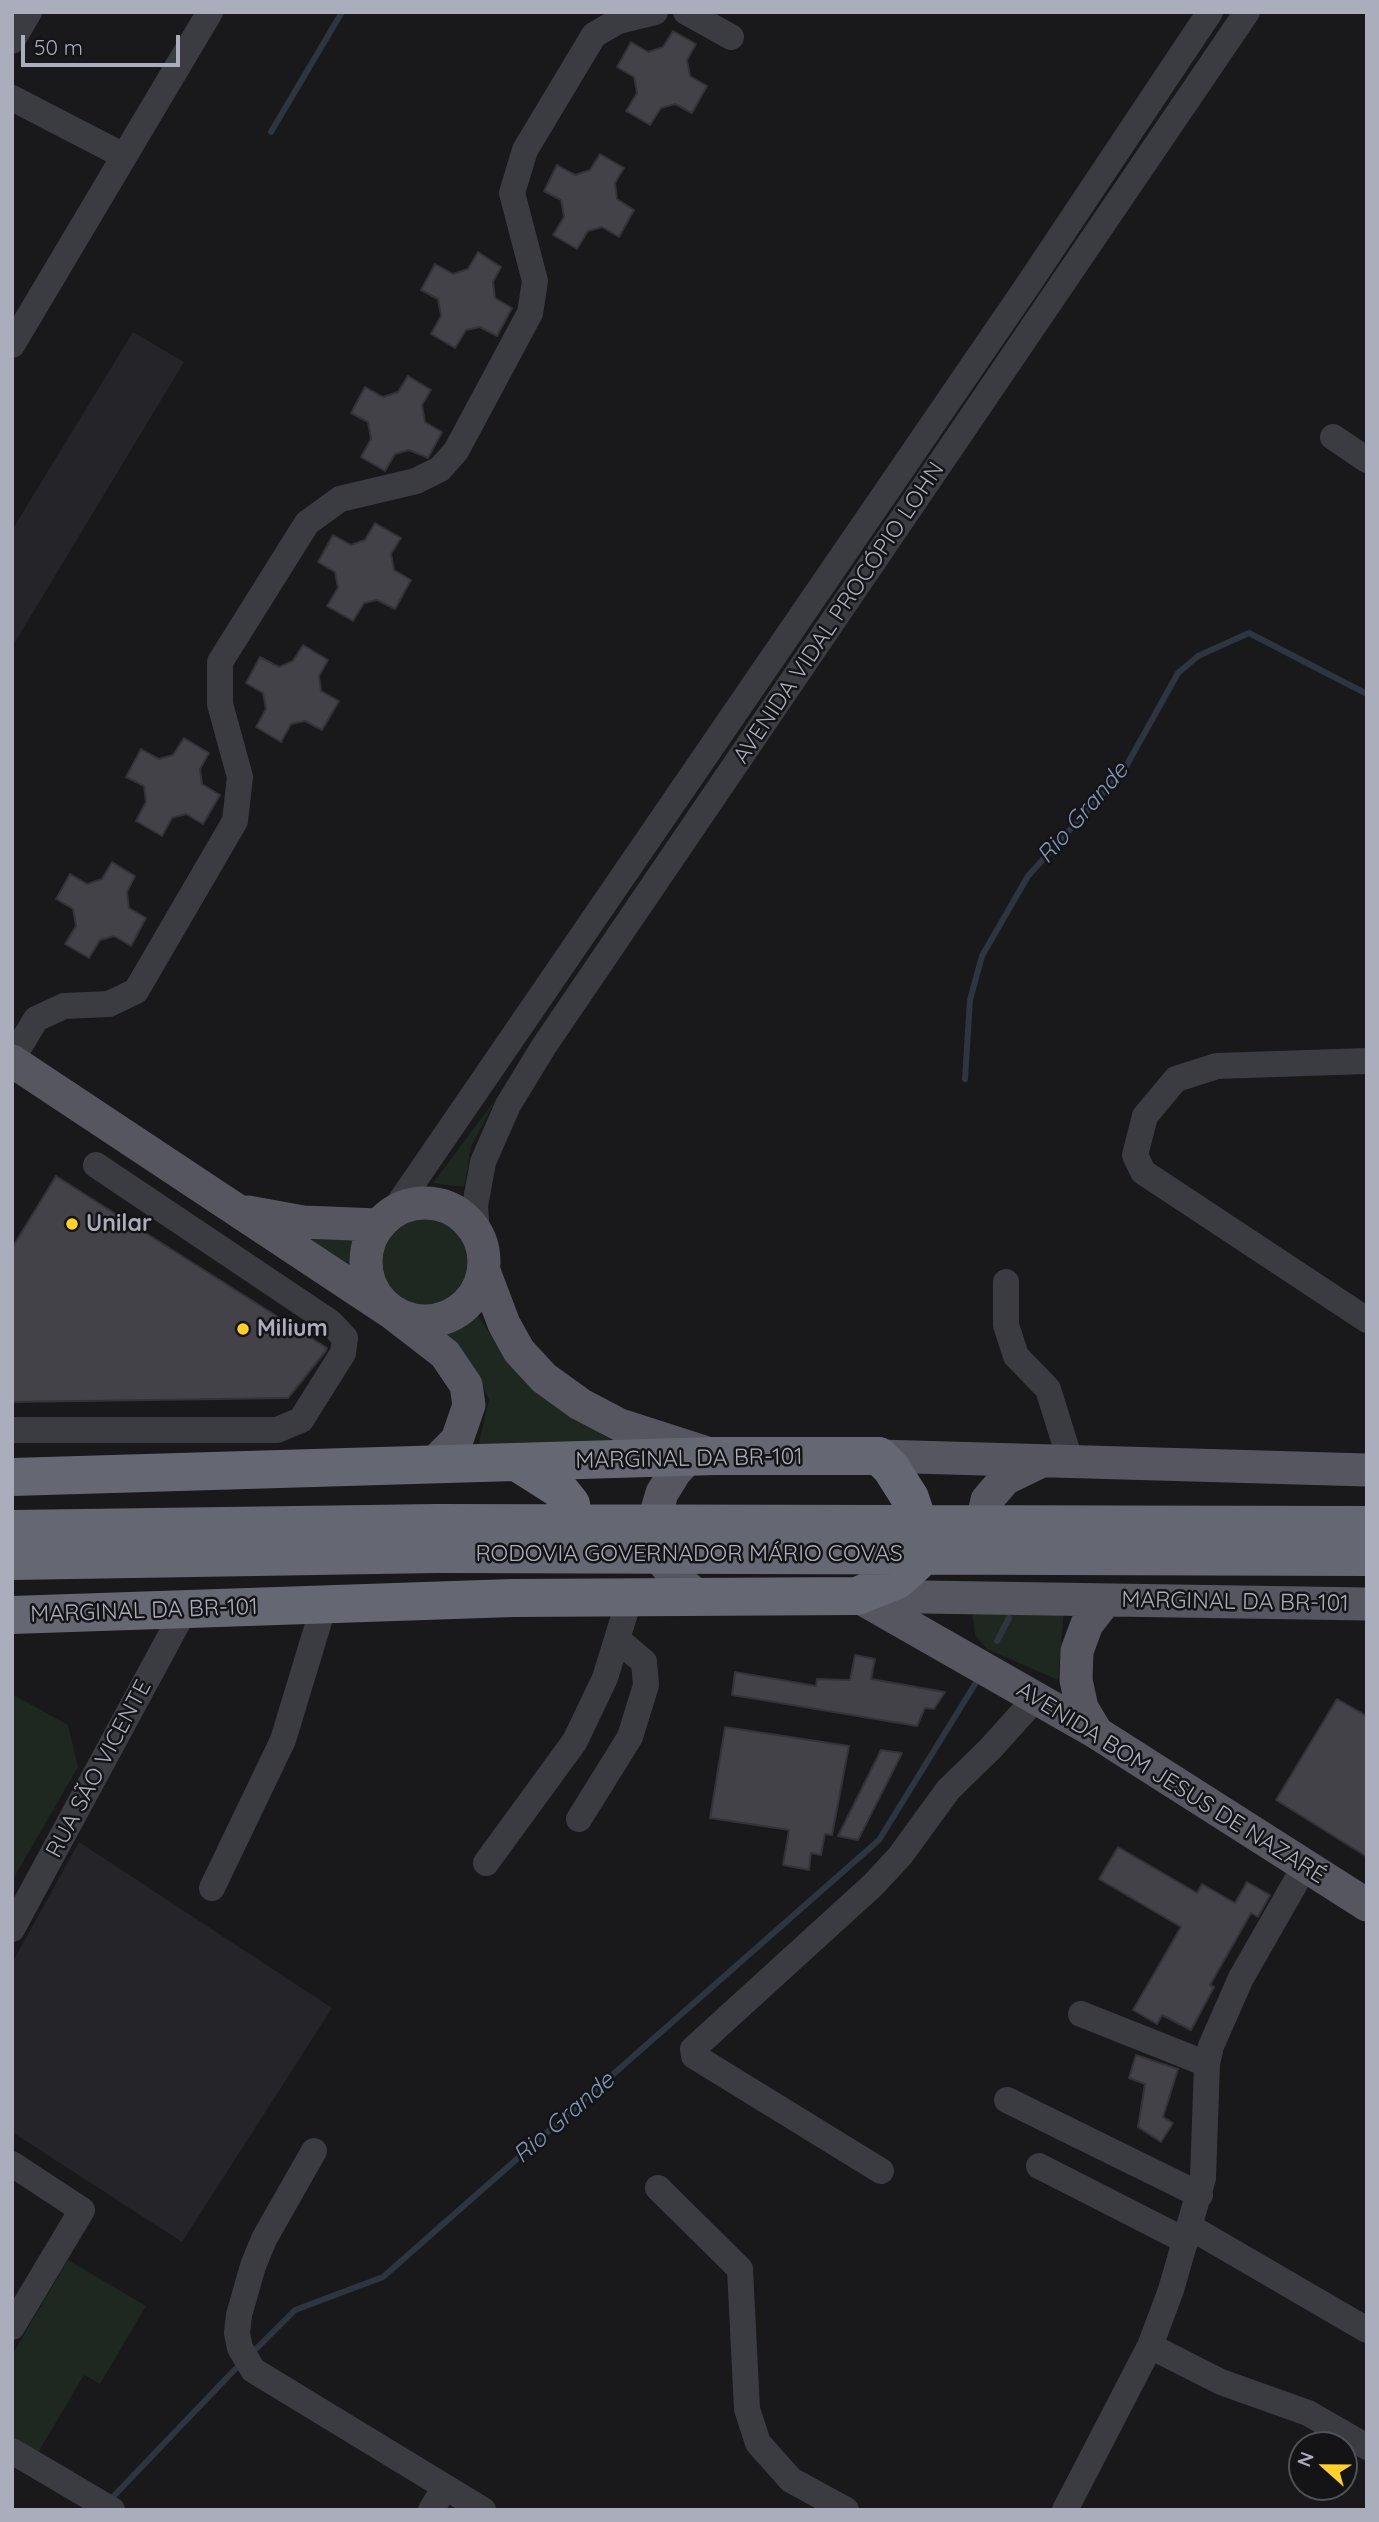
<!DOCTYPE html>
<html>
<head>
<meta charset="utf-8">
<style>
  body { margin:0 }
  #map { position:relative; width:1379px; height:2522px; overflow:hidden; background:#19181b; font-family:Quicksand,sans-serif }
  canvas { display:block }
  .frame { position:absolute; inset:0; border:14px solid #aaadbc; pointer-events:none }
  .north { position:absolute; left:1288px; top:2431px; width:70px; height:70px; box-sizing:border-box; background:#141316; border:2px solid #505158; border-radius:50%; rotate:291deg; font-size:19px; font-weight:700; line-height:28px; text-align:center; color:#aaadbc }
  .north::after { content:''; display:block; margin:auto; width:24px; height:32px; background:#ffcf2c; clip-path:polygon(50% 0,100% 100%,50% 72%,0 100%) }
  .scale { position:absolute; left:21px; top:35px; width:159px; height:32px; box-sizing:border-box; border:4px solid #aaadbc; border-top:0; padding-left:9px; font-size:21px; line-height:24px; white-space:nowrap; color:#aaadbc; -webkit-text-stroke:5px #141316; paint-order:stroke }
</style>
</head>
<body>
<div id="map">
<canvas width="1379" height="2522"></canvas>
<div class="frame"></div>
<div class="north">N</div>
<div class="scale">50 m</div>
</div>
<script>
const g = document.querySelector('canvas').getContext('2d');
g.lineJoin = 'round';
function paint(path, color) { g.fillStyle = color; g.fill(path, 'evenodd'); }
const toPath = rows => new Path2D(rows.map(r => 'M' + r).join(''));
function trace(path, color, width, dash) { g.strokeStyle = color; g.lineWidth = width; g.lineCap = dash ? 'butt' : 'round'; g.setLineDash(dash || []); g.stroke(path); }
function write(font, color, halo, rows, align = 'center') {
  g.font = font + ' Quicksand,sans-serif'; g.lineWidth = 5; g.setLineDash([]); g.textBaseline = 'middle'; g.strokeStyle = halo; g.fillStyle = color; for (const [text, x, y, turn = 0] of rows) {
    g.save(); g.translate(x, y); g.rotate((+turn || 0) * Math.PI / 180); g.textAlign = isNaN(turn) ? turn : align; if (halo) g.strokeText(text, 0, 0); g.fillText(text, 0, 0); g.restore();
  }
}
const built = toPath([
  [133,332,184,362,12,647,12,530],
  [79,1842,332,2008,182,2242,12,2132,12,1963]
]);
const green = toPath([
  [496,1099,471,1147,464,1187,433,1183],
  '381 1261a46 46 0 1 1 92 0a46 46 0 1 1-92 0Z',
  [292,1235,359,1237,352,1263,355,1274],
  [475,1311,497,1345,553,1403,611,1440,478,1447,489,1399,469,1361,440,1333,462,1325],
  [972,1611,1064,1611,1058,1680,987,1649,975,1635],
  [12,1694,68,1725,78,1767,12,1881],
  [68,2260,146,2306,100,2384,84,2375,36,2456,12,2442,12,2355]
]);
const stream = toPath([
  [271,132,342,12],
  [965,1079,970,1000,982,956,1028,876,1124,770,1178,673,1198,656,1249,633,1367,694],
  [997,1641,1009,1618],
  [250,2355,295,2310,383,2277,879,1840,980,1676],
  [109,2501,242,2362]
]);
const building = toPath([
  [673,31,696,44,687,60,690,76,707,86,692,113,675,104,661,108,650,125,626,111,637,93,634,77,617,67,631,42,648,52,663,47,673,31],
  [600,154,624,168,615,183,617,199,634,210,619,237,602,227,588,231,577,249,553,235,564,217,561,200,544,191,557,165,575,175,590,170,600,154],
  [478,252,501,267,493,282,495,298,512,308,497,336,480,327,466,330,455,348,431,334,441,316,438,299,421,290,435,264,453,274,468,269,478,252],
  [408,376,431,390,422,405,425,422,442,432,428,458,409,450,395,454,385,471,361,457,371,439,368,422,351,413,365,387,383,397,398,392,408,376],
  [375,523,401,538,391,554,394,570,411,580,395,609,377,600,364,603,353,621,327,606,338,588,335,572,318,562,333,535,351,545,365,540,375,523],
  [303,645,328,660,319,676,321,691,339,701,322,730,305,721,291,724,281,742,256,727,266,709,263,693,246,683,260,657,279,667,293,661,303,645],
  [184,738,209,753,200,769,202,784,220,795,203,824,186,814,172,818,162,836,136,821,146,802,144,786,126,777,141,749,159,759,173,755,184,738],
  [112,862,135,876,127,892,129,908,146,918,131,946,114,936,100,940,89,958,65,944,76,926,73,909,56,899,70,874,87,884,102,879,112,862],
  [56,1176,327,1348,326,1351,288,1398,12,1402,12,1248,56,1176],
  [855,1655,875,1659,871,1679,945,1692,934,1709,925,1708,917,1726,732,1695,735,1672,816,1686,817,1679,850,1680,855,1655],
  [1337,1699,1367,1716,1367,1857,1276,1800,1337,1699],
  [725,1727,849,1746,832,1835,825,1834,821,1855,811,1853,809,1870,783,1865,789,1830,710,1818,725,1727],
  [881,1750,902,1753,858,1840,838,1836,881,1750],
  [1118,1847,1197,1893,1202,1884,1235,1903,1247,1882,1270,1895,1258,1917,1251,1913,1210,1985,1214,1987,1191,2030,1162,2015,1157,2024,1133,2010,1181,1927,1099,1879,1118,1847],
  [1136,2055,1178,2069,1163,2117,1173,2123,1161,2142,1138,2127,1145,2084,1129,2078,1136,2055]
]);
const minor = toPath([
  [686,12,731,37],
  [12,41,29,12],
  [12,98,124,156],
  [12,345,210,12],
  [1333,437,1367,460],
  [12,1059,36,1019,64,1006,109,1004,136,991,235,821,240,777,220,704,220,662,307,523,340,499,416,481,440,469,456,451,530,313,535,281,512,193,525,150,594,35,618,21,655,12],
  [1367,1061,1217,1066,1176,1079,1145,1116,1135,1155,1143,1172,1367,1320],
  [393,1212,1030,282,1210,12],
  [477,1233,475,1206,483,1162,508,1105,544,1046,1247,12],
  [1006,1282,1006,1325,1016,1356,1048,1389,1070,1460],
  [12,1430,277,1430,301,1420,343,1353,345,1338,330,1322,96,1165],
  [579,1819,630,1737,646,1685,644,1662,617,1639],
  [486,1863,575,1741,605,1678,630,1597],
  [212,1888,283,1740,324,1605],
  [12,1929,185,1609],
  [1081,2014,1207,2064],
  [1007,2100,1200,2195],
  [314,2151,264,2239,253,2266,239,2315,237,2333,240,2348,253,2370,483,2510],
  [12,2164,82,2210,12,2327],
  [1039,2166,1186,2241],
  [881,2171,694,2056,693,2049,873,1885,900,1856,948,1790,991,1748,1036,1698],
  [658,2188,740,2269,747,2409,758,2443,791,2480,846,2510],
  [1190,2227,1367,2330],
  [1150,2346,1221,2382,1308,2413,1367,2447],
  [12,2451,112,2510],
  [431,2510,445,2487],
  [1065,2510,1150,2346,1171,2290,1203,2178,1207,2064,1211,2046,1241,1978,1305,1866]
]);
const major = toPath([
  [12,1061,392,1313,445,1354,466,1385,469,1405,457,1440,431,1466],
  '366 1262a59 59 0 1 1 118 0a59 59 0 1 1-118 0Z',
  [248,1212,303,1222,378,1225],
  [484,1271,504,1324,519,1351,544,1378,580,1404,620,1425,704,1452],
  [879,1456,1367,1470],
  [689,1457,675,1472,662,1493,657,1510,658,1540,665,1564,675,1577,698,1597],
  [983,1548,980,1531,987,1500,1005,1479,1042,1461],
  [857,1596,1097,1733,1367,1905],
  [859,1596,1367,1604],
  [1097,1733,1082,1708,1076,1680,1077,1651,1087,1624,1105,1601]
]);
const highway = toPath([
  [518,1463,559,1489,571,1504,575,1533,572,1546],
  [12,1477,715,1456,879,1456,891,1468,910,1498,918,1522,919,1541,916,1563,897,1580,857,1596,513,1598,12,1615],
  [12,1529,437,1523,1367,1525],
  [12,1561,437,1554,1367,1557]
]);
const markers = [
  [72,1224,7,"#ffcf2c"],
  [243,1329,7,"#ffcf2c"]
];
const streetNames = [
  ["AVENIDA VIDAL PROCÓPIO LOHN",839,613,-56],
  ["MARGINAL DA BR-101",689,1459,-1],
  ["RODOVIA GOVERNADOR MÁRIO COVAS",689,1554],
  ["MARGINAL DA BR-101",1235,1602,1],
  ["MARGINAL DA BR-101",144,1611,-2],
  ["RUA SÃO VICENTE",99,1769,-62],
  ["AVENIDA BOM JESUS DE NAZARÉ",1171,1783,32]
];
const poiNames = [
  ["Unilar",86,1224],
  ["Milium",257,1329]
];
const waterNames = [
  ["Rio Grande",1083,813,-49],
  ["Rio Grande",564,2118,-41]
];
paint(built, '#252428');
paint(green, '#1e2720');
trace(stream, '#2d3640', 6);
paint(building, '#434248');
trace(building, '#333237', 2);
trace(minor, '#3b3b42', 26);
trace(major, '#555660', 33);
trace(highway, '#656772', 38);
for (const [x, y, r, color] of markers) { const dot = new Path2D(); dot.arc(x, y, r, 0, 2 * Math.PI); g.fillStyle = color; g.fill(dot); trace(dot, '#141316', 2.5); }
write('23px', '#aaadbc', '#141316', streetNames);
write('bold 23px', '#aaadbc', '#141316', poiNames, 'left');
write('italic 24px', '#7e97b9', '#141316', waterNames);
</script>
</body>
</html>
